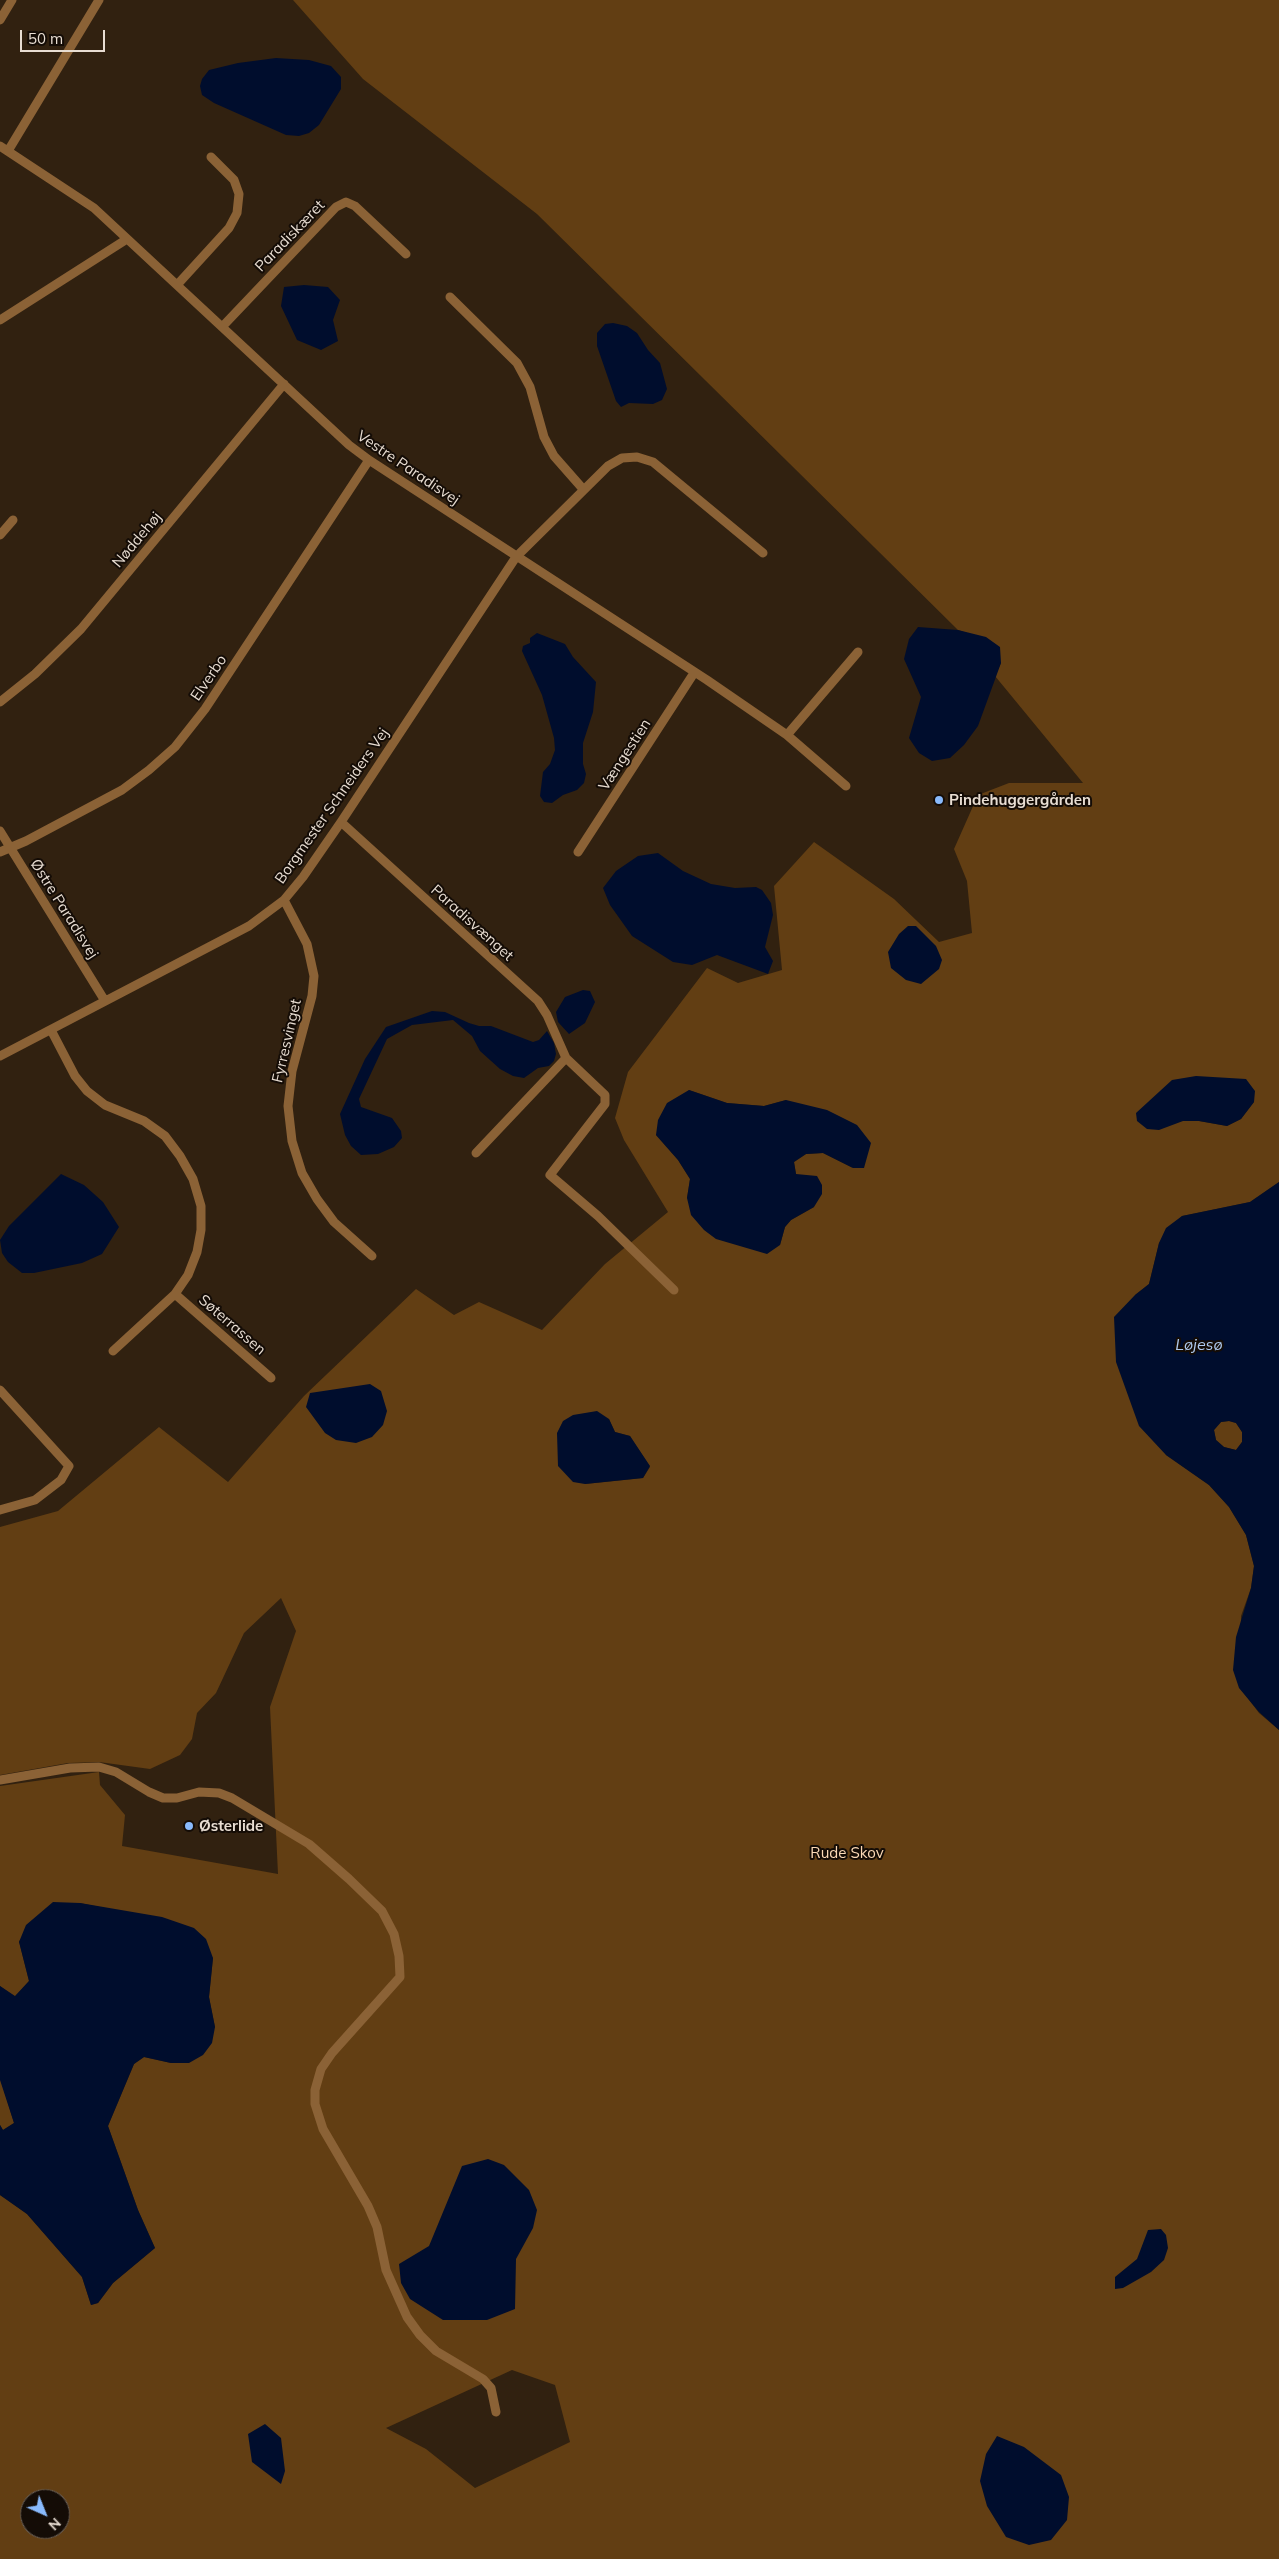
<!DOCTYPE html>
<html>
<head>
<meta charset="utf-8">
<style>
  body { margin:0 }
  #map { position:relative; width:1279px; height:2559px; overflow:hidden; background:#312110; font-family:Mulish,sans-serif }
  canvas { display:block }
  .north { position:absolute; left:20px; top:2489px; width:50px; height:50px; box-sizing:border-box; background:#140c06; border:1px solid #696058; border-radius:50%; rotate:136deg; font-size:14px; font-weight:700; line-height:20px; text-align:center; color:#e8ddd2 }
  .north::after { content:''; display:block; margin:auto; width:18px; height:22px; background:#89bafc; clip-path:polygon(50% 0,100% 100%,50% 72%,0 100%) }
  .scale { position:absolute; left:20px; top:30px; width:85px; height:22px; box-sizing:border-box; border:2px solid #e8ddd2; border-top:0; padding-left:6px; font-size:15px; line-height:18px; white-space:nowrap; color:#e8ddd2; -webkit-text-stroke:4px #140c06; paint-order:stroke }
</style>
</head>
<body>
<div id="map">
<canvas width="1279" height="2559"></canvas>
<div class="north">N</div>
<div class="scale">50 m</div>
</div>
<script>
const g = document.querySelector('canvas').getContext('2d');
g.lineJoin = 'round';
function paint(path, color) { g.fillStyle = color; g.fill(path, 'evenodd'); }
const toPath = rows => new Path2D(rows.map(r => 'M' + r).join(''));
function trace(path, color, width, dash) { g.strokeStyle = color; g.lineWidth = width; g.lineCap = dash ? 'butt' : 'round'; g.setLineDash(dash || []); g.stroke(path); }
function write(font, color, halo, rows, align = 'center') {
  g.font = font + ' Mulish,sans-serif'; g.lineWidth = 4; g.setLineDash([]); g.textBaseline = 'middle'; g.strokeStyle = halo; g.fillStyle = color; for (const [text, x, y, turn = 0] of rows) {
    g.save(); g.translate(x, y); g.rotate((+turn || 0) * Math.PI / 180); g.textAlign = isNaN(turn) ? turn : align; if (halo) g.strokeText(text, 0, 0); g.fillText(text, 0, 0); g.restore();
  }
}
const green = toPath([
  [293,0,1279,0,1279,1182,1250,1202,1182,1216,1159,1243,1149,1284,1135,1295,1166,1455,1209,1485,1229,1507,1246,1535,1254,1566,1251,1588,1241,1616,1240,1688,1259,1713,1279,1730,1279,2559,0,2559,0,2195,27,2214,82,2277,91,2305,98,2303,113,2283,155,2248,138,2210,108,2126,134,2064,144,2057,171,2063,215,2027,209,1997,213,1958,114,1910,80,1903,19,1941,29,1981,15,1997,0,1986,0,1786,99,1772,100,1785,125,1815,122,1846,278,1874,270,1707,296,1631,281,1598,244,1633,216,1693,197,1713,192,1739,180,1755,150,1769,99,1762,68,1763,0,1775,0,1527,58,1511,159,1427,228,1482,304,1396,416,1289,454,1315,479,1302,542,1330,605,1264,668,1212,624,1140,615,1118,628,1072,707,968,738,983,782,970,774,886,814,842,894,899,939,942,972,933,967,881,954,849,978,795,1009,783,1083,783,995,676,1001,663,970,634,958,630,537,214,363,79],
  [689,1090,727,1103,764,1106,786,1100,853,1168,823,1153,806,1154,794,1162,796,1174,814,1207,791,1220,785,1227,780,1245,687,1198,690,1179,678,1160,656,1135],
  [1254,1102,1241,1119,1227,1126,1199,1121,1183,1121],
  [609,1419,615,1432,630,1436,650,1467,643,1478,585,1484],
  [512,2370,555,2385,570,2442,475,2488,426,2449,386,2428],
  [30,2499,60,2499,60,2529,30,2529],
  [1229,1421,1236,1423,1242,1432,1242,1442,1236,1450,1224,1447,1216,1440,1214,1430,1221,1422],
  [0,2077,14,2123,3,2130,0,2125]
]);
const water = toPath([
  [276,58,309,60,331,66,341,77,341,89,319,125,309,133,299,136,286,135,214,103,202,95,200,86,202,79,209,70,238,63],
  [304,285,328,287,340,300,333,320,338,341,321,350,297,340,281,306,284,287],
  [613,323,627,326,637,333,648,350,660,363,667,389,662,400,653,404,629,403,621,407,616,401,597,346,597,333,605,324],
  [918,627,958,630,986,637,1000,647,1001,663,978,726,964,745,950,758,932,761,919,753,909,738,921,697,904,659,909,639],
  [537,633,565,644,573,657,596,682,593,712,583,743,583,764,586,774,584,783,577,790,563,795,552,803,544,802,540,796,543,772,550,764,555,750,554,738,542,695,522,651,523,646,530,643,530,638],
  [658,853,683,871,711,884,735,888,756,887,762,890,771,903,773,915,765,947,773,961,768,974,717,955,692,965,673,962,632,936,610,905,603,888,616,871,638,856],
  [908,926,916,926,936,946,942,960,939,969,921,984,906,980,891,968,888,952,899,934],
  [583,990,590,991,595,1002,585,1023,569,1034,558,1022,556,1012,565,997],
  [432,1011,445,1012,469,1023,479,1026,491,1026,533,1042,539,1040,547,1031,554,1043,556,1054,554,1061,549,1066,538,1068,524,1078,513,1076,500,1069,480,1051,472,1036,453,1020,412,1025,387,1039,359,1099,361,1107,392,1118,401,1131,402,1138,394,1147,378,1154,361,1155,351,1146,345,1135,340,1114,365,1059,386,1027],
  [1196,1076,1246,1079,1255,1091,1254,1102,1241,1119,1227,1126,1199,1121,1183,1121,1159,1130,1147,1129,1137,1121,1136,1113,1172,1080],
  [689,1090,727,1103,764,1106,786,1100,827,1110,857,1125,871,1143,864,1168,853,1168,823,1153,806,1154,794,1162,796,1174,817,1176,822,1185,822,1194,814,1207,791,1220,785,1227,780,1245,767,1254,716,1239,704,1230,691,1215,687,1198,690,1179,678,1160,656,1135,658,1120,667,1103],
  [61,1174,84,1185,103,1202,119,1227,102,1254,82,1263,34,1273,22,1273,8,1262,2,1253,0,1240,9,1226],
  [1279,1182,1279,1730,1259,1712,1239,1688,1233,1670,1236,1637,1251,1588,1254,1566,1246,1535,1229,1507,1209,1485,1166,1455,1139,1426,1116,1362,1114,1317,1135,1295,1149,1284,1159,1243,1166,1228,1182,1216,1250,1202],
  [1229,1421,1236,1423,1242,1432,1242,1442,1236,1450,1224,1447,1216,1440,1214,1430,1221,1422],
  [370,1384,381,1391,387,1411,383,1425,372,1437,356,1443,336,1440,325,1433,306,1407,310,1393],
  [597,1411,609,1419,615,1432,630,1436,650,1466,643,1478,585,1484,573,1482,558,1466,557,1433,563,1421,573,1415],
  [53,1902,80,1903,162,1917,194,1928,206,1939,213,1958,209,1997,215,2027,212,2043,203,2055,189,2063,171,2063,144,2057,134,2064,108,2126,138,2210,155,2248,113,2283,98,2303,91,2305,82,2277,27,2214,0,2195,0,2125,3,2130,14,2123,0,2080,0,1986,15,1996,29,1981,19,1942,26,1925],
  [488,2159,504,2165,529,2190,537,2210,533,2228,516,2259,515,2309,487,2320,443,2320,410,2299,401,2283,399,2264,429,2246,462,2166],
  [1161,2229,1166,2235,1168,2248,1164,2260,1151,2272,1123,2288,1115,2289,1115,2277,1137,2259,1148,2230],
  [265,2424,281,2438,285,2471,281,2484,252,2462,248,2434],
  [997,2436,1024,2447,1061,2475,1069,2497,1067,2520,1051,2540,1029,2545,1006,2537,987,2506,980,2481,986,2454]
]);
const street = toPath([
  [0,20,12,0],
  [0,146,94,208,349,445,369,460,707,680,787,735,846,786],
  [8,151,99,0],
  [177,285,229,228,237,213,239,194,234,180,211,157],
  [450,297,517,363,530,387,544,437,554,456,583,489],
  [0,320,127,239],
  [222,327,336,207,346,202,355,206,406,254],
  [0,535,13,520],
  [0,702,35,674,81,629,284,384],
  [787,735,858,652],
  [341,822,538,1001,547,1015,566,1058,605,1095,605,1104,550,1175,598,1216,674,1290],
  [0,831,105,1001],
  [0,852,26,841,122,790,149,770,175,747,205,709,369,460],
  [578,852,694,673],
  [284,900,307,944,314,976,312,996,292,1071,288,1106,292,1141,302,1173,317,1199,334,1222,372,1256],
  [51,1030,75,1076,87,1091,105,1105,144,1121,165,1136,180,1156,193,1179,201,1206,201,1230,197,1252,188,1275,175,1294,113,1351],
  [0,1056,249,926,284,900,303,877,341,822,516,557,608,466,622,458,637,457,653,462,763,553],
  [476,1153,566,1058],
  [175,1294,271,1378],
  [0,1390,69,1466,61,1480,35,1500,0,1510],
  [0,1780,70,1768,99,1767,116,1772,149,1792,163,1798,177,1798,199,1792,219,1793,232,1798,309,1844,349,1879,382,1911,394,1934,399,1956,400,1977,332,2053,321,2069,315,2090,315,2104,323,2129,368,2206,377,2227,386,2270,407,2317,420,2335,436,2351,483,2379,491,2388,496,2412]
]);
const markers = [
  [939,800,5,"#89bafc"],
  [189,1826,5,"#89bafc"]
];
const streetNames = [
  ["Paradiskæret",290,236,-46],
  ["Vestre Paradisvej",408,468,34],
  ["Nøddehøj",137,540,-50],
  ["Elverbo",209,678,-56],
  ["Vængestien",625,755,-57],
  ["Borgmester Schneiders Vej",332,806,-55],
  ["Østre Paradisvej",64,909,58],
  ["Paradisvænget",472,923,42],
  ["Fyrresvinget",287,1041,-77],
  ["Søterrassen",232,1325,41]
];
const poiNames = [
  ["Pindehuggergården",949,800],
  ["Østerlide",199,1826]
];
const parkNames = [
  ["Rude Skov",847,1853]
];
const waterNames = [
  ["Løjesø",1199,1345]
];
paint(green, '#623e13');
paint(water, '#000d2d');
trace(street, '#8b6236', 9);
for (const [x, y, r, color] of markers) { const dot = new Path2D(); dot.arc(x, y, r, 0, 2 * Math.PI); g.fillStyle = color; g.fill(dot); trace(dot, '#140c06', 2); }
write('15px', '#e8ddd2', '#140c06', streetNames);
write('bold 15px', '#e8ddd2', '#140c06', poiNames, 'left');
write('15px', '#fbd9b6', '#140c06', parkNames);
write('italic 16px', '#aec9ee', '#140c06', waterNames);
</script>
</body>
</html>
